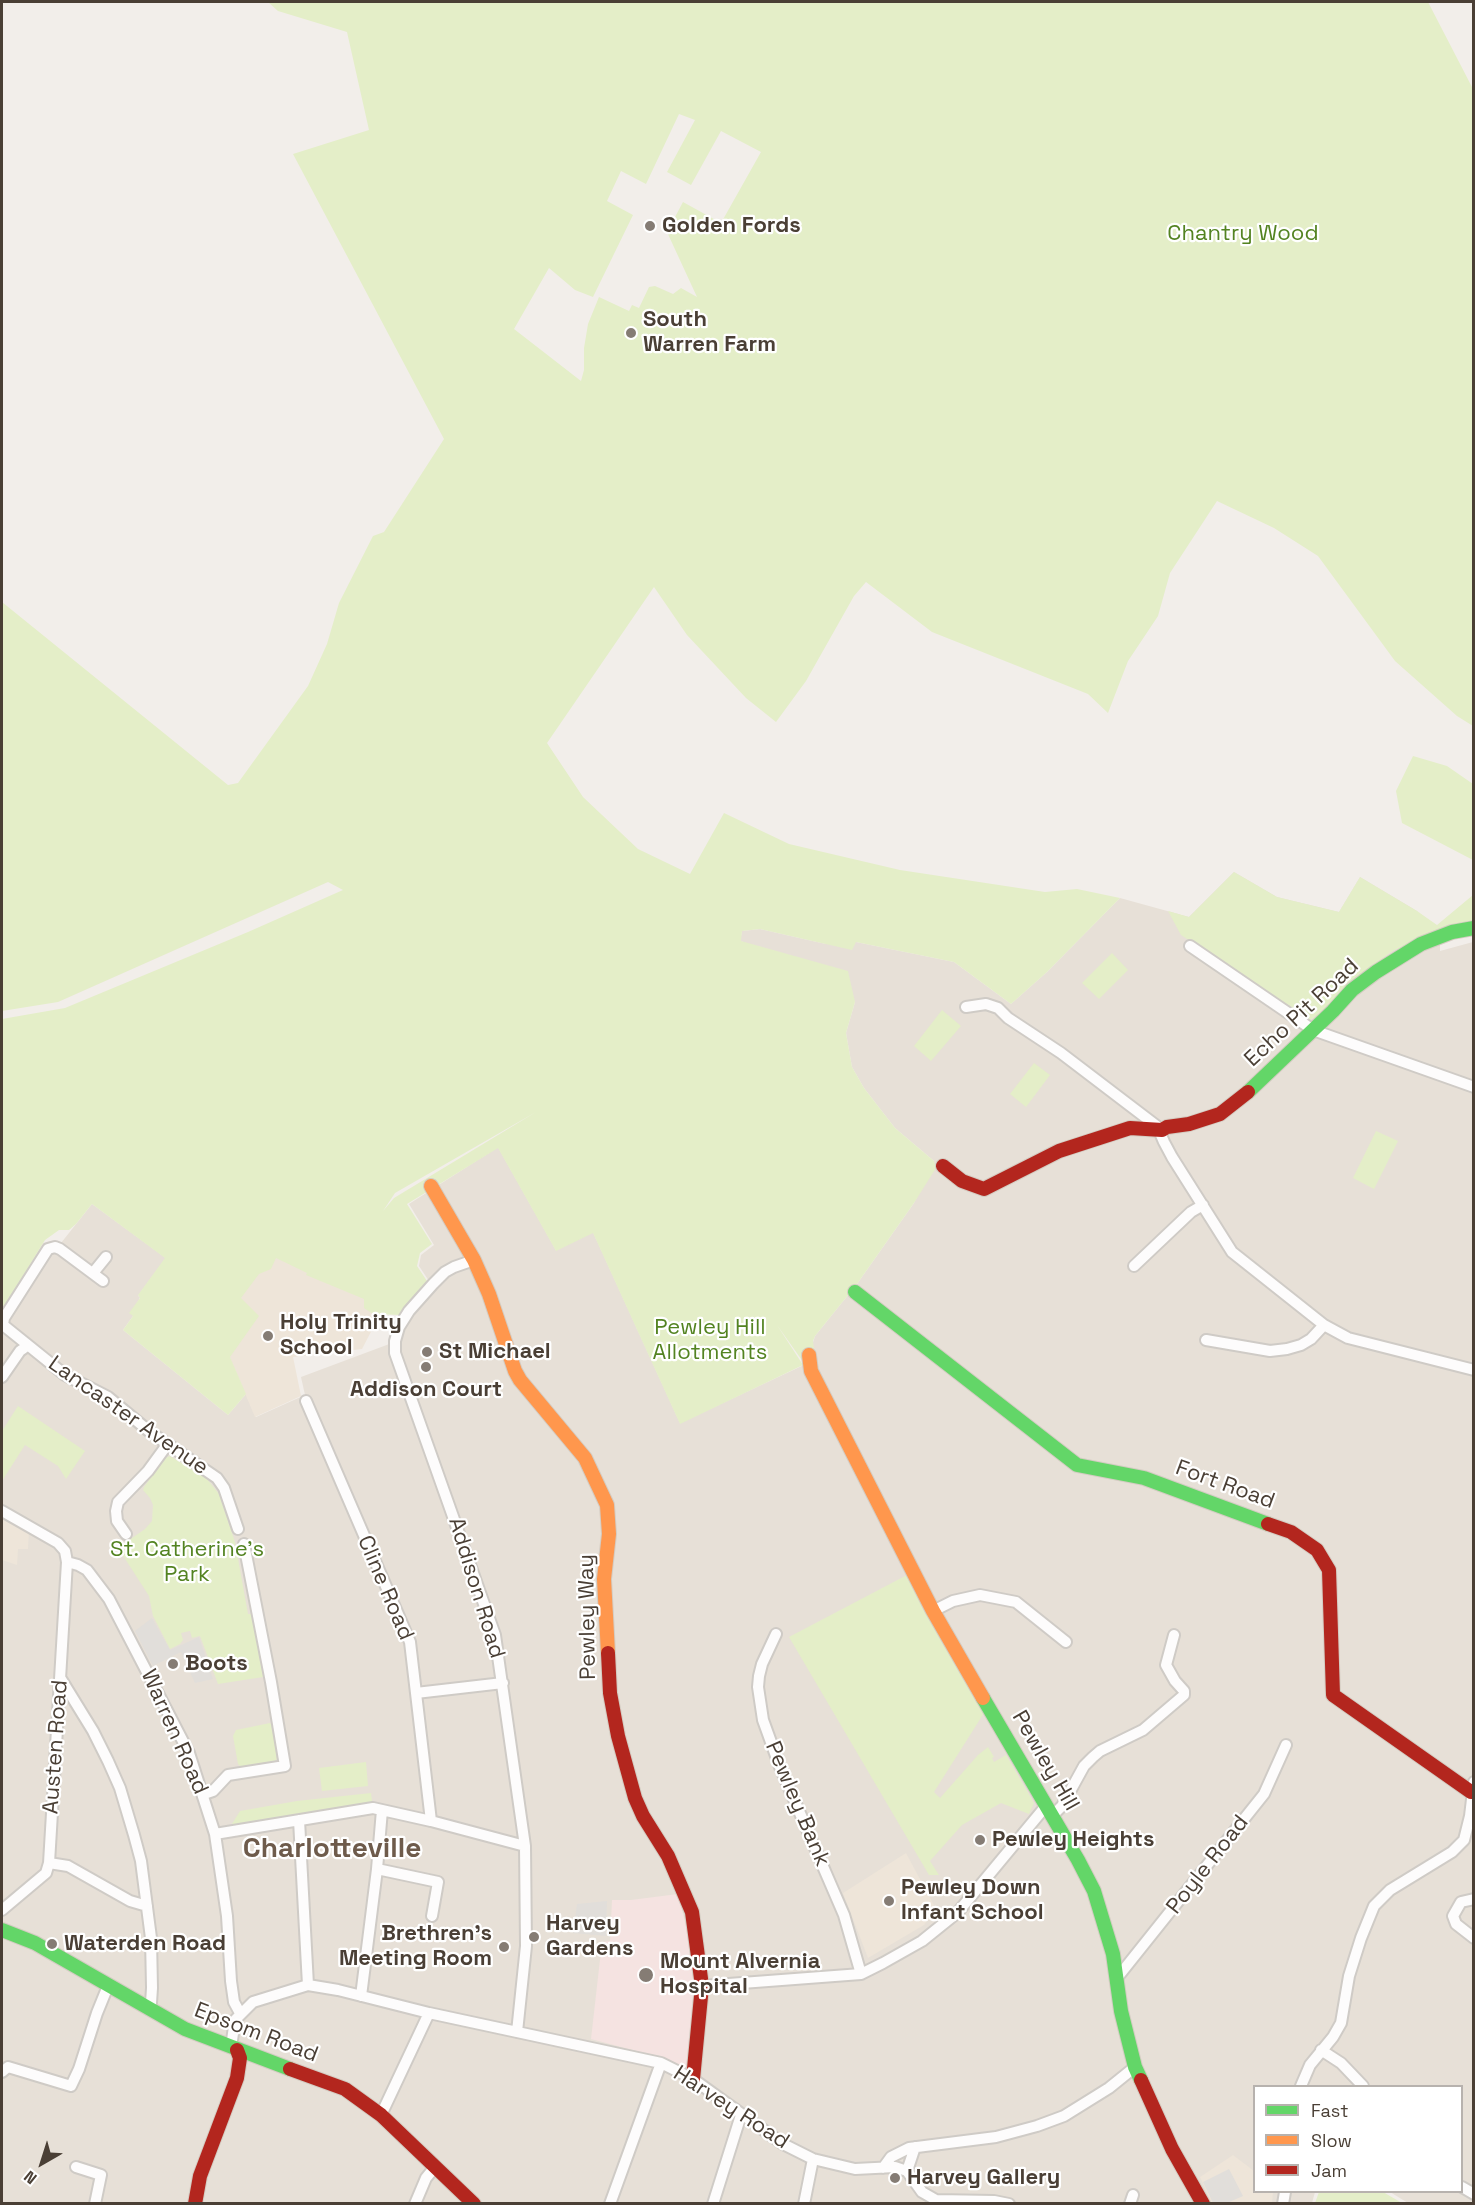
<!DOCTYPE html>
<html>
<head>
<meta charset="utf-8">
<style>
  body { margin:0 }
  #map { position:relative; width:1475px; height:2205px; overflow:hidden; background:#f2eeea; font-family:"Space Grotesk",sans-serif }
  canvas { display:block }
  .frame { position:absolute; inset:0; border:3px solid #4a3f35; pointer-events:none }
  .legend { position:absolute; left:1253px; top:2085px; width:210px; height:108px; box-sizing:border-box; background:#fff; border:2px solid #b7b2ae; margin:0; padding:8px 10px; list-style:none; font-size:18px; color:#4a3f35 }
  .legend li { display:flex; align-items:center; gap:12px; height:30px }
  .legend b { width:30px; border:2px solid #b7b2ae }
  .north { position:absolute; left:12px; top:2133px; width:60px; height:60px; -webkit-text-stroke:4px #fff; paint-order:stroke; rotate:219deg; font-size:16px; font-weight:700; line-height:24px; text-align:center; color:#4a3f35 }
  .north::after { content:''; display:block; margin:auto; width:21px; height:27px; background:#4a3f35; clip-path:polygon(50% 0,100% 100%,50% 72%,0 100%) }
</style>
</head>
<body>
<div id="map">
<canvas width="1475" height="2205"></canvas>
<div class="frame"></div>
<ul class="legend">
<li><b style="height:8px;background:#63d668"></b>Fast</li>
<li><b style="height:8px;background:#ff974d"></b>Slow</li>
<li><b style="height:8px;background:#b3261e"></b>Jam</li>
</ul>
<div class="north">N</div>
</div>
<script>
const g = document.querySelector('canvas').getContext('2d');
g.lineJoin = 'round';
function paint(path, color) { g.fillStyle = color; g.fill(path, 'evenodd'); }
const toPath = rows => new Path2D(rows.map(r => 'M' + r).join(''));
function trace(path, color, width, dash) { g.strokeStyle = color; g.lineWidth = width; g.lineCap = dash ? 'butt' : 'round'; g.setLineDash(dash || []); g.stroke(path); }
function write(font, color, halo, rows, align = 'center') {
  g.font = font + ' "Space Grotesk",sans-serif'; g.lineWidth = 4.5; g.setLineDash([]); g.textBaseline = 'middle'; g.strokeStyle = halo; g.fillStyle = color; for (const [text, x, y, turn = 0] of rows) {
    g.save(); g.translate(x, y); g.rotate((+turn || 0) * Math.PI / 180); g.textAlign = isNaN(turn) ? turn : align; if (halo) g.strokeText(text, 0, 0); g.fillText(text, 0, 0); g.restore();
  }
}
const residential = toPath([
  [1234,872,1277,897,1339,912,1360,877,1417,911,1440,931,1440,951,1473,942,1473,2203,1408,2203,1390,2192,1462,2192,1462,2086,1254,2086,1254,2192,1315,2192,1312,2203,2,2203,2,1311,43,1243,51,1241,61,1243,92,1204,166,1258,138,1296,140,1297,133,1316,123,1330,228,1415,246,1394,256,1417,305,1395,301,1377,392,1343,415,1300,429,1281,419,1266,421,1255,434,1245,409,1204,498,1147,556,1250,593,1232,680,1423,806,1364,815,1336,857,1284,914,1203,934,1161,895,1128,864,1088,852,1067,846,1033,855,1002,771,951,740,941,742,931,760,929,826,944,856,942,954,962,1011,1004,1047,972,1120,898,1189,917]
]);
const education = toPath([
  [207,1230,270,1253,386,1303,362,1349,293,1357,301,1396,255,1417,230,1358],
  [2,1515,29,1530,28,1549,18,1549,17,1565,2,1560],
  [906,1853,936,1909,924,1925,868,1958,843,1893],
  [1233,2155,1254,2171,1254,2192,1273,2192,1272,2203,1212,2203,1200,2177]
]);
const medical = toPath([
  [678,1894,689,1938,696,2008,688,2072,659,2057,591,2039,602,1942,610,1941,612,1900,631,1900]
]);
const green = toPath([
  [268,2,1428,2,1473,89,1473,726,1457,716,1395,661,1318,556,1274,528,1217,501,1170,573,1158,616,1128,661,1108,713,1088,694,932,632,866,582,854,596,806,681,776,722,746,698,687,635,654,587,547,743,583,797,638,849,690,874,724,813,789,844,900,870,1045,892,1077,889,1120,898,1047,972,1011,1004,954,962,856,942,852,950,760,929,742,931,741,941,848,971,855,1002,846,1033,852,1067,864,1088,895,1128,934,1161,936,1168,914,1203,857,1284,815,1336,813,1341,814,1349,806,1366,777,1325,803,1365,680,1424,593,1233,556,1251,498,1148,407,1204,432,1244,420,1253,417,1266,427,1281,401,1315,373,1314,364,1308,364,1299,306,1275,307,1273,276,1258,271,1269,259,1274,241,1298,259,1316,230,1357,246,1394,228,1415,123,1330,133,1316,129,1313,140,1298,138,1295,165,1258,92,1204,76,1224,69,1230,59,1230,45,1240,2,1311,2,1019,65,1008,248,932,343,890,328,882,58,1002,2,1011,2,602,228,785,238,783,308,686,327,644,339,603,373,536,384,532,444,439,293,154,369,130,347,32,278,11],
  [679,114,695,120,667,172,691,185,721,131,761,152,721,223,683,202,667,232,697,297,681,288,673,294,655,286,649,287,639,308,632,305,629,311,599,297,588,324,584,348,584,370,581,381,514,329,549,268,575,290,593,297,633,215,607,201,621,171,646,184],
  [536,1112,394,1198,383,1211,395,1193],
  [1413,756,1447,766,1473,784,1473,860,1402,823,1396,791],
  [1234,872,1277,897,1339,912,1360,877,1417,911,1437,925,1473,895,1473,923,1394,950,1351,981,1318,1015,1310,1020,1181,935,1168,911,1189,917],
  [1112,953,1128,970,1099,999,1082,983],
  [942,1010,961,1026,931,1061,914,1046],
  [1034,1063,1050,1075,1026,1107,1010,1094],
  [1376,1131,1398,1141,1374,1189,1353,1178],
  [18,1406,85,1451,66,1479,58,1466,25,1445,2,1481,2,1431],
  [170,1456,207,1479,219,1494,235,1542,248,1614,252,1614,257,1632,256,1636,263,1677,218,1684,200,1636,192,1638,190,1631,181,1633,183,1640,180,1644,170,1649,153,1616,149,1596,122,1554,120,1550,122,1545,145,1529,152,1521,153,1505,150,1498,143,1490,144,1487,165,1458],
  [907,1575,984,1713,934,1792,940,1798,978,1755,988,1747,994,1757,992,1758,994,1762,1006,1755,1034,1803,1029,1814,1001,1803,962,1825,930,1861,939,1875,929,1875,789,1637],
  [270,1723,272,1725,277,1759,271,1764,242,1768,238,1764,233,1736,236,1730],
  [366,1762,368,1786,322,1791,319,1768],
  [371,1793,373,1808,227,1832,240,1811,297,1801],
  [1319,2192,1383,2192,1402,2203,1315,2203]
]);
const parking = toPath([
  [152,1618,170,1650,199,1637,213,1679,195,1683,181,1652,153,1666,135,1631],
  [607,1901,606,1936,573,1933,577,1904],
  [1229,2169,1243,2196,1227,2203,1213,2203,1203,2182]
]);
const street = toPath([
  [1190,946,1313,1030,1474,1087],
  [966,1007,986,1004,998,1008,1008,1018,1061,1053,1162,1130,1161,1135,1164,1142,1172,1157,1232,1252,1324,1325,1348,1338,1474,1370],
  [474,1260,454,1267,445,1272,433,1284,409,1311,399,1327,395,1341,395,1353,495,1635,525,1846,526,1946,517,2032],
  [1134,1266,1191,1212,1203,1205],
  [93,1273,106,1257],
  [103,1281,60,1249,55,1247,48,1249,4,1318,3,1325,65,1375,108,1397,150,1432,217,1478,224,1488,238,1529],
  [1206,1340,1270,1351,1287,1349,1301,1345,1311,1339,1324,1325],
  [2,1377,20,1351,27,1346],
  [306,1401,410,1642,431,1821],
  [2,1511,58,1543,65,1551,67,1562,49,1863,46,1873,2,1910],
  [126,1534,117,1521,116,1511,118,1502,148,1471,167,1445],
  [67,1562,78,1565,87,1570,109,1599,189,1753,215,1834,227,1916,231,1981,234,2002,240,2013],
  [933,1611,953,1601,980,1595,1016,1602,1066,1642],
  [776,1634,762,1664,759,1676,758,1687,763,1720,780,1767,844,1915,861,1974],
  [61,1679,93,1731,108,1761,120,1788,134,1835,141,1861,151,1938,152,1988,151,2003,148,2008],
  [416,1693,503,1683],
  [204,1794,213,1791,228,1775,285,1766,271,1682,244,1544],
  [1052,1816,1062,1806,1084,1766,1093,1757,1100,1751,1143,1730,1184,1695,1184,1691,1175,1681,1166,1665,1174,1635],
  [299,1820,308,1985],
  [215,1834,373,1808,431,1821,525,1846],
  [49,1863,68,1866,130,1901,147,1906],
  [377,1869,438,1882,432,1916],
  [1474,1899,1461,1902,1453,1916,1456,1924,1474,1938],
  [1117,1978,1264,1794,1286,1745],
  [702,1986,861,1974,883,1963,922,1941,958,1912,1046,1806],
  [361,1996,377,1869,382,1810],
  [231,2047,235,2020,253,2002,308,1985,338,1990,429,2013,661,2063,693,2079,783,2144,813,2159,855,2169,895,2167,907,2171,922,2192,936,2200,994,2201,1009,2204],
  [1321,2050,1341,2063,1363,2086],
  [2,2072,8,2067,71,2086,79,2069,97,2013,108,1986],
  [1301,2086,1310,2065,1333,2037,1341,2023,1349,1976,1361,1938,1374,1906,1390,1890,1452,1852,1464,1840,1470,1816,1474,1782],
  [381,2115,429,2013],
  [76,2167,101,2175,95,2204],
  [883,2168,891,2157,909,2148,996,2137,1037,2126,1064,2116,1109,2088,1135,2067],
  [907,2171,915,2147],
  [1462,2187,1474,2194],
  [415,2204,426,2178,435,2167],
  [610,2204,661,2063],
  [713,2204,741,2115],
  [804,2204,813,2159],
  [1130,2204,1133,2195],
  [1283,2204,1285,2192]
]);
const fast = toPath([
  [1248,1092,1333,1011,1352,990,1376,972,1421,944,1452,932,1474,928],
  [855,1292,1077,1465,1144,1478,1268,1524],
  [983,1698,1078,1860,1094,1891,1113,1954,1121,2011,1135,2067,1141,2080],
  [2,1930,35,1943,185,2029,290,2069]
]);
const slow = toPath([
  [431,1186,474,1260,489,1294,515,1371,520,1380,585,1458,607,1505,609,1534,604,1579,608,1653],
  [809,1355,811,1371,933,1611,983,1698]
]);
const jam = toPath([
  [943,1166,962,1181,984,1189,1059,1151,1130,1128,1162,1130,1167,1127,1189,1124,1220,1114,1248,1092],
  [1268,1524,1291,1532,1317,1550,1329,1570,1333,1695,1471,1792],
  [608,1653,610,1693,618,1736,635,1798,643,1816,668,1856,692,1912,702,1986,693,2079],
  [290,2069,345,2089,381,2115,474,2204],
  [1141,2080,1172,2149,1203,2204],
  [195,2204,200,2176,237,2078,240,2058,237,2050]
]);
const markers = [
  [650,226,6,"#857c74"],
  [631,333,6,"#857c74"],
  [268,1336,6,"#857c74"],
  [427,1352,6,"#857c74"],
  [426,1367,6,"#857c74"],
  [173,1664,6,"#857c74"],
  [980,1840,6,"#857c74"],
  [889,1901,6,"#857c74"],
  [534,1937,6,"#857c74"],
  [52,1944,6,"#857c74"],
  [504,1947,6,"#857c74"],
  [646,1975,8,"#857c74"],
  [895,2178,6,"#857c74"]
];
const poiNames = [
  ["Golden Fords",662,226],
  ["South",643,320],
  ["Warren Farm",643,345],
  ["Holy Trinity",280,1323],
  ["School",280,1348],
  ["St Michael",439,1352],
  ["Addison Court",426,1390,"center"],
  ["Boots",185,1664],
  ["Pewley Heights",992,1840],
  ["Pewley Down",901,1888],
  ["Infant School",901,1913],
  ["Harvey",546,1924],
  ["Gardens",546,1949],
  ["Brethren's",492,1934,"right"],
  ["Meeting Room",492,1959,"right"],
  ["Waterden Road",64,1944],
  ["Mount Alvernia",660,1962],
  ["Hospital",660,1987],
  ["Harvey Gallery",907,2178]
];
const parkNames = [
  ["Chantry Wood",1243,234],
  ["Pewley Hill",710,1328],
  ["Allotments",710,1353],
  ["St. Catherine's",187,1550],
  ["Park",187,1575]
];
const streetNames = [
  ["Echo Pit Road",1302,1013,-43],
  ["Lancaster Avenue",128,1416,35],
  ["Fort Road",1225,1485,20],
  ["Cline Road",385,1588,67],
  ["Addison Road",476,1588,73],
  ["Pewley Way",588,1617,-91],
  ["Warren Road",174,1732,66],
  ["Austen Road",56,1747,-86],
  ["Pewley Hill",1045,1761,60],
  ["Pewley Bank",797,1804,67],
  ["Poyle Road",1208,1865,-52],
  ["Epsom Road",256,2033,21],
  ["Harvey Road",731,2108,33]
];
const districtNames = [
  ["Charlotteville",332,1849]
];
paint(residential, '#e7e0d7');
paint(education, '#eee5d9');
paint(medical, '#f5e3e1');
paint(green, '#e4eec8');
paint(parking, '#e1deda');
trace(street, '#cfcbc6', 14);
trace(fast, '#d4ccc2', 16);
trace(slow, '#d4ccc2', 16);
trace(jam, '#d4ccc2', 16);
trace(street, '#fdfcfc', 10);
trace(fast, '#63d668', 14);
trace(slow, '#ff974d', 14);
trace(jam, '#b3261e', 14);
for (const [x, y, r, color] of markers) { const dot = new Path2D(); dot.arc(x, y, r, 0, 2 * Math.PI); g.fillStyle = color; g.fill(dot); trace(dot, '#fff', 2); }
write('bold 22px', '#4a3f35', '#fff', poiNames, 'left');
write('22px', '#538321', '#fff', parkNames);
write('22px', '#4a3f35', '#fff', streetNames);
write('bold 28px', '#6e5b4b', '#fff', districtNames);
</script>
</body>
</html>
